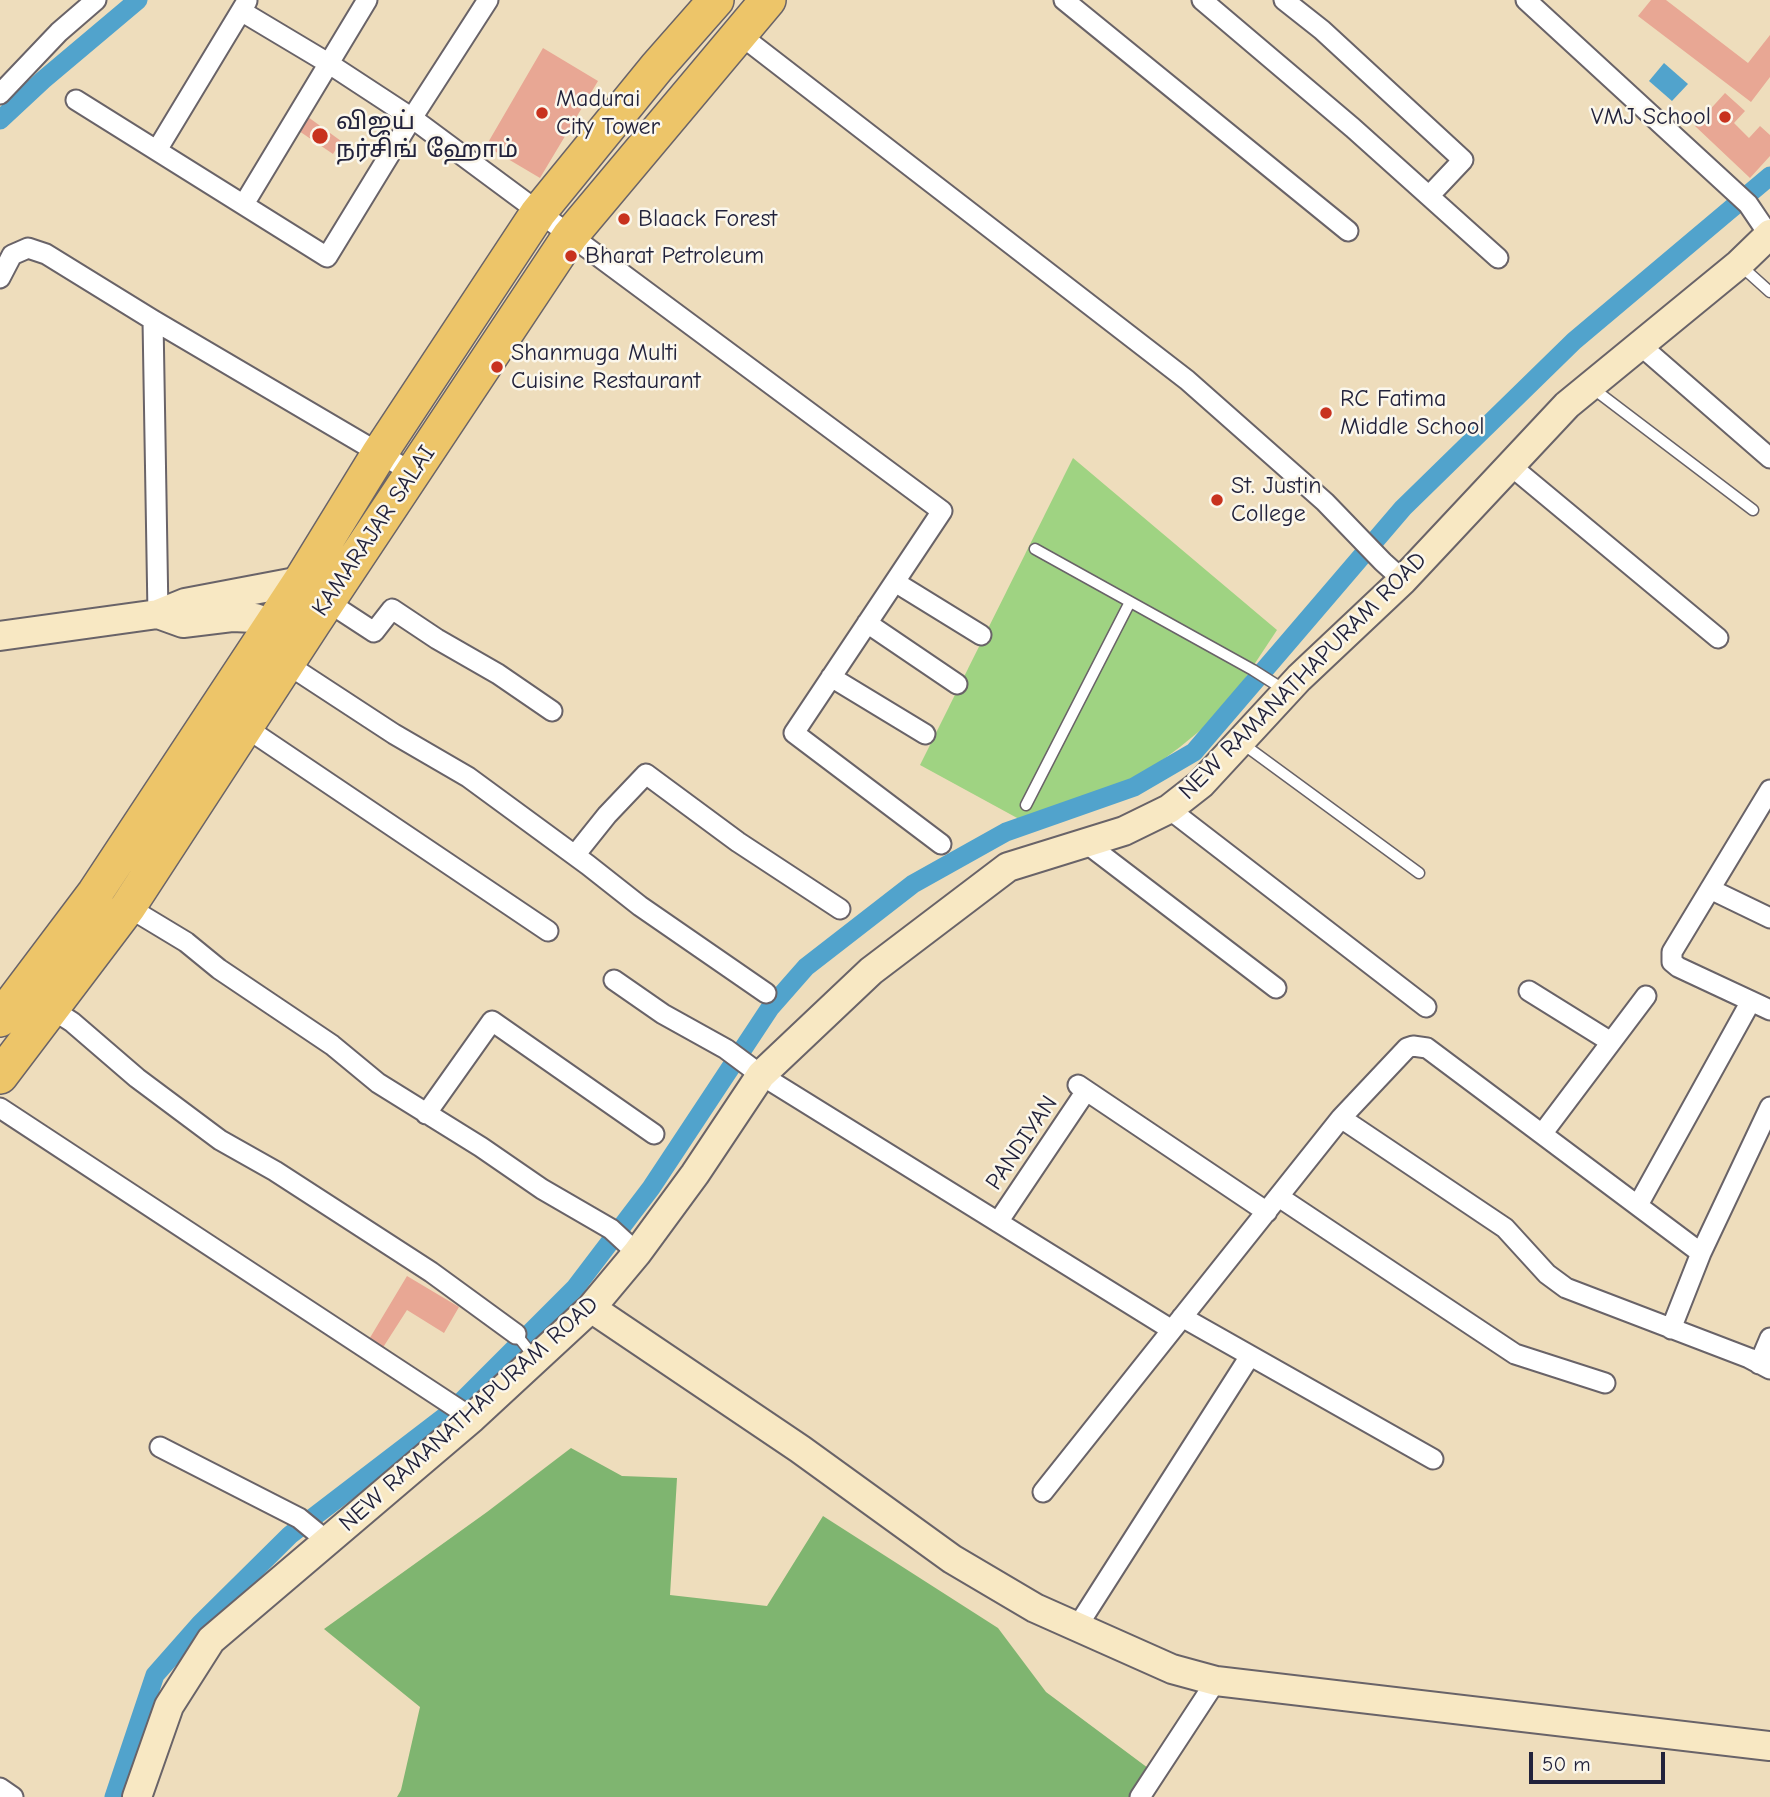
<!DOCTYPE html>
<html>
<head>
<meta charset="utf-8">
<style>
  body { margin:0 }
  #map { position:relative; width:1770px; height:1797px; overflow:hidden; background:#eeddbc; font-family:"Comic Neue",sans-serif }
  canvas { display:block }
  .scale { position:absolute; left:1529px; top:1752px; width:136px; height:32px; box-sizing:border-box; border:4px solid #22223b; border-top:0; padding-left:9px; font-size:21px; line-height:24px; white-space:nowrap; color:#22223b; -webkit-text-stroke:5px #fbf7ec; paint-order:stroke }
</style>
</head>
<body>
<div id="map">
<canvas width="1770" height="1797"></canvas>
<div class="scale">50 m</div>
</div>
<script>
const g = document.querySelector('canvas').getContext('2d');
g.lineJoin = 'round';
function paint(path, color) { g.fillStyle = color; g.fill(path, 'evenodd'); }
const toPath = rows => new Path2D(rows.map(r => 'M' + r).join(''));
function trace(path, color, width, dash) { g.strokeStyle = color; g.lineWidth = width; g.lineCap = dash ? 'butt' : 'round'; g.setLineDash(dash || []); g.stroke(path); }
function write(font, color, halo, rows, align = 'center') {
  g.font = font + ' "Comic Neue","Noto Sans Tamil",sans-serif'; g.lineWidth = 5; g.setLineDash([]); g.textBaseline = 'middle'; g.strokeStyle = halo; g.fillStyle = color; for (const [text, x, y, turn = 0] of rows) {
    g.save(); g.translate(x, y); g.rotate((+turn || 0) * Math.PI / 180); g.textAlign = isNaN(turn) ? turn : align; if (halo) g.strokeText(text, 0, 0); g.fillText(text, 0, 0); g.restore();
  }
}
const green = toPath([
  [1073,458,1277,630,1236,692,1208,724,1180,747,1145,773,1110,788,1019,819,920,765]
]);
const forest = toPath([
  [571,1448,622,1476,677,1478,670,1595,767,1606,823,1516,998,1628,1046,1692,1152,1771,1137,1797,397,1797,401,1790,420,1707,324,1629,487,1512]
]);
const water = toPath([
  [1664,63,1688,84,1672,101,1649,81]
]);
const canal = toPath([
  [0,120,43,80,138,0],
  [114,1797,155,1675,200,1624,290,1535,452,1411,575,1288,651,1188,770,1008,806,967,913,884,1006,832,1134,787,1194,752,1403,508,1574,341,1770,176]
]);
const building = toPath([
  [1651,0,1666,0,1748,63,1770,35,1770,77,1751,102,1638,16],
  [543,48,598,81,540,178,486,146],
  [1725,93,1745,111,1734,123,1749,138,1760,126,1770,135,1770,156,1750,178,1695,126],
  [308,117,341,141,333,154,299,131],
  [407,1276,459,1307,444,1333,407,1310,382,1349,368,1341]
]);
const lane = toPath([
  [1740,265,1770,292],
  [1591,387,1753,510],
  [1035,549,1253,670,1283,689],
  [1243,744,1419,873],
  [1026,805,1130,602],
  [516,1334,535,1358]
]);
const street = toPath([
  [1064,0,1348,231],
  [1202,0,1353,128,1498,258],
  [1284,0,1322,30,1463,160,1429,196],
  [1526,0,1748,204,1769,235],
  [241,11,328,63,412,118,942,511,794,733,941,844],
  [739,34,1187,380,1325,502,1383,562,1403,580],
  [0,94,59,32,96,0],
  [76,100,327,257,412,118,488,0],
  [157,150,247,1],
  [244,204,367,0],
  [0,278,12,255,28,248,46,254,153,320,413,473],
  [153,320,158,614],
  [1640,345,1770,458],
  [1511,466,1718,638],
  [895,582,981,635],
  [328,602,374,632,392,609,437,639,498,674,552,711],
  [867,623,957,684],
  [283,655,287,664,394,734,468,777,588,865,640,906,766,993],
  [831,677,925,734],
  [245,727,548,931],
  [1770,790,1672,952,1672,962,1678,967,1770,1010],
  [1169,809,1426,1007],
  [1086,843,1276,988],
  [575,855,607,815,646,774,738,842,840,909],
  [1710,889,1770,918],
  [128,907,186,942,219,969,332,1045,378,1083,481,1147,542,1189,611,1229,637,1253],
  [614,980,663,1014,726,1049,761,1075,1172,1330,1341,1118,1505,1228,1547,1274,1566,1288,1749,1358,1770,1369],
  [1529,991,1611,1042],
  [50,1008,72,1022,137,1078,220,1140,275,1171,431,1272,516,1334],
  [1078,1085,1267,1212],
  [0,1108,472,1418],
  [426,1114,492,1021,654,1134],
  [1341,1118,1407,1048,1413,1046,1427,1048,1701,1253,1671,1329],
  [1542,1134,1646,996],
  [1279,1197,1515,1354,1605,1383],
  [1638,1205,1751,1001],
  [998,1222,1086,1091],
  [1701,1253,1770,1107],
  [1182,1317,1433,1459],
  [1759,1364,1770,1338],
  [160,1447,299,1518,327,1541],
  [1043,1492,1172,1330],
  [1077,1627,1250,1356],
  [0,1788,13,1797],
  [1140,1797,1216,1681]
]);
const secondary = toPath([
  [158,614,183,623,232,617,255,618,272,624,293,624],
  [0,636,158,614,185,603,301,581,312,587],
  [591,1308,800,1449,952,1559,1035,1608,1172,1669,1216,1681,1770,1746],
  [137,1797,169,1706,211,1640,472,1418,591,1308,637,1253,695,1174,761,1075,871,971,1008,867,1124,831,1169,809,1201,784,1299,678,1403,580,1567,405,1739,264,1770,234]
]);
const highway = toPath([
  [0,1019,95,893,301,581,379,454,538,213,657,67,716,0],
  [0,1076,128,907,313,623,570,236,768,0]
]);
const markers = [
  [542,113,7,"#c8321e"],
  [1725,117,7,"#c8321e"],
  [320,136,9,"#c8321e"],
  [624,219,7,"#c8321e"],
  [571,256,7,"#c8321e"],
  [497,367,7,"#c8321e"],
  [1326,413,7,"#c8321e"],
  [1217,500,7,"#c8321e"]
];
const poiNames = [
  ["Madurai",556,99],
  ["City Tower",556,127],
  ["VMJ School",1711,117,"right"],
  ["விஜய்",336,122],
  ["நர்சிங் ஹோம்",336,150],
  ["Blaack Forest",638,219],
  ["Bharat Petroleum",585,256],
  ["Shanmuga Multi",511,353],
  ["Cuisine Restaurant",511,381],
  ["RC Fatima",1340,399],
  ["Middle School",1340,427],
  ["St. Justin",1231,486],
  ["College",1231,514]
];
const streetNames = [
  ["KAMARAJAR SALAI",374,531,-56],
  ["NEW RAMANATHAPURAM ROAD",1303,676,-45],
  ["PANDIYAN",1022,1143,-56],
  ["NEW RAMANATHAPURAM ROAD",469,1414,-42]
];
paint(green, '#9fd382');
paint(forest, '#7fb570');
paint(water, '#51a3cc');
trace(canal, '#51a3cc', 19);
paint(building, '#e8a794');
trace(lane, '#696368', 13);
trace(street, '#696368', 23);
trace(secondary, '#696368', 32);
trace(highway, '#696368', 38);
trace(lane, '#fff', 10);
trace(street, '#fff', 19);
trace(secondary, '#f8e8c3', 28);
trace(highway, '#edc569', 35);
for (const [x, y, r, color] of markers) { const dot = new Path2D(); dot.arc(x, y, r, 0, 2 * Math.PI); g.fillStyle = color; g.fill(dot); trace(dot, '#fbf7ec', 2.5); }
write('24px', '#22223b', '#fbf7ec', poiNames, 'left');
write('24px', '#22223b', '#fbf7ec', streetNames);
</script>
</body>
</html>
